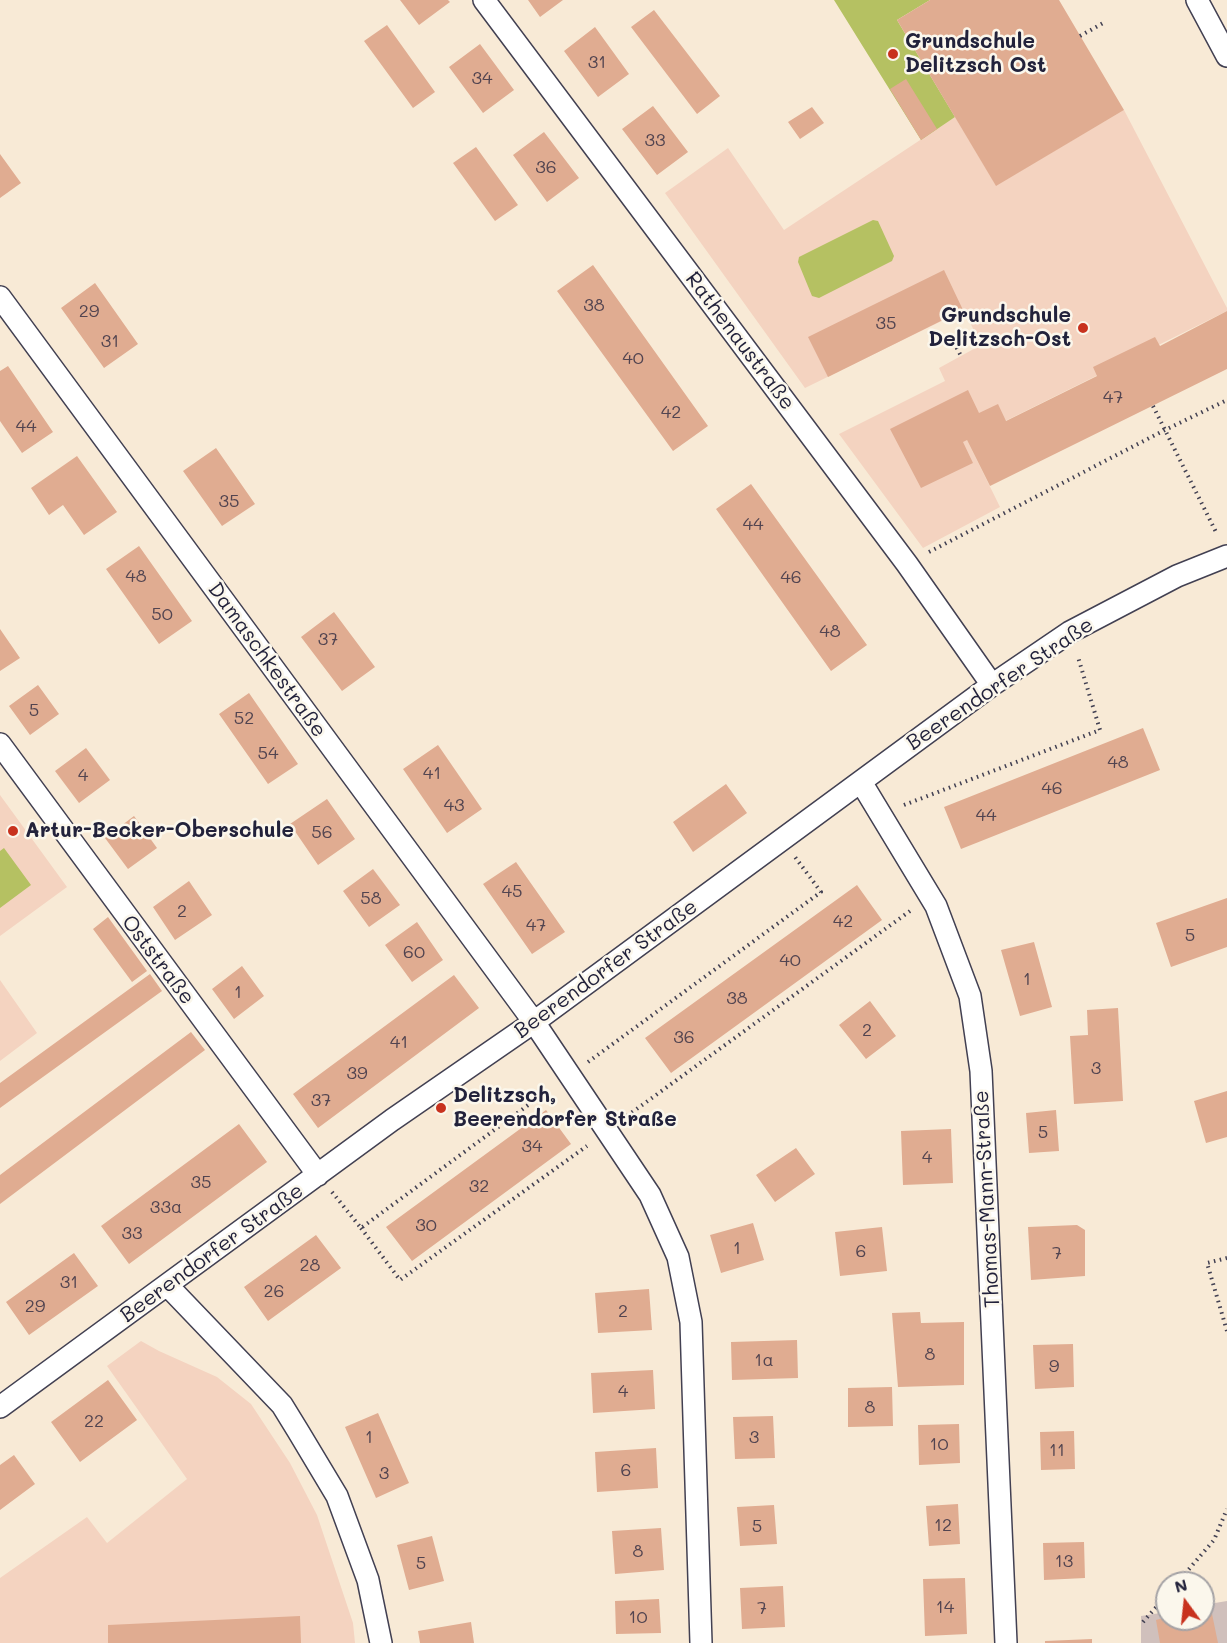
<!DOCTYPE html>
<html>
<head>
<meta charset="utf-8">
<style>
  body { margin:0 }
  #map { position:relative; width:1227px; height:1643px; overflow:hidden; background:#f8ead6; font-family:Mali,sans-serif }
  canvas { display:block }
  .north { position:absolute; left:1155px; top:1571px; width:60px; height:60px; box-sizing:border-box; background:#fbf7ec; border:2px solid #a4a2a5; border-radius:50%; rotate:345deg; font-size:16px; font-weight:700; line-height:24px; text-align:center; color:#22223b }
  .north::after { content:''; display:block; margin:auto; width:21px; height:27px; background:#c8321e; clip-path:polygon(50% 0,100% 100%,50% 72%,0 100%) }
</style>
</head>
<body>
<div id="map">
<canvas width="1227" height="1643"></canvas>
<div class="north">N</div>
</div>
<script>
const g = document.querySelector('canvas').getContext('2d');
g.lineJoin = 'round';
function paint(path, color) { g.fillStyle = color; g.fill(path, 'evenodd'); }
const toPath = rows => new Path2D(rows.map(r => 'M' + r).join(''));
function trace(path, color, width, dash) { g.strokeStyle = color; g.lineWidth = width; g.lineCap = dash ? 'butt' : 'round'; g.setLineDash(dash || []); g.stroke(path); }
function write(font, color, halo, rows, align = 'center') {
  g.font = font + ' Mali,sans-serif'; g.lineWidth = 5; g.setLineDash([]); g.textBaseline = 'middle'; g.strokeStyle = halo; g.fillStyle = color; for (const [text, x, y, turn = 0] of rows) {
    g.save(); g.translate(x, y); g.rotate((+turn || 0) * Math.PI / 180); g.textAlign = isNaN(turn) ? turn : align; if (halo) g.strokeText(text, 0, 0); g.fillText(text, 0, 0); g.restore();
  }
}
const built = toPath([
  [1124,110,1227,308,1227,311,967,440,1000,507,923,548,839,434,945,381,939,368,981,345,964,310,805,388,665,193,728,148,784,230,955,117,996,185],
  [0,795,67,887,0,936],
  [0,980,37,1033,0,1061],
  [141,1341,159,1351,217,1377,251,1404,290,1463,317,1515,353,1623,355,1643,0,1643,0,1578,87,1517,107,1543,187,1479,107,1366]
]);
const industrial = toPath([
  [1227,1601,1227,1643,1141,1643,1141,1616,1167,1612,1167,1619,1203,1619,1203,1605]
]);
const green = toPath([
  [834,0,930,0,897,20,955,117,921,140],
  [873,220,878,221,894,256,892,261,819,298,812,296,798,262,799,257],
  [4,848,31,885,0,908,0,851]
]);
const building = toPath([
  [400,0,448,0,450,2,419,25],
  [528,0,563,0,540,17],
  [930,0,1059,0,1124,110,996,186,897,20],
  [654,10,720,96,697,114,631,27],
  [387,25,435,92,413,108,364,41],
  [595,27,629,74,598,97,564,51],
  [480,44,514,90,483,113,449,67],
  [906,79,937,129,921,140,890,89],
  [653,106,688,152,657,175,622,129],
  [812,107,824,123,800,139,788,122],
  [544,132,579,178,547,202,513,155],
  [476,147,518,205,495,221,453,163],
  [0,154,21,183,0,198],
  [593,265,708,426,673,451,557,291],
  [944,270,963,310,828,377,808,337],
  [95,283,138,344,104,368,61,308],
  [1227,311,1227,369,990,486,967,440,963,442,973,463,921,488,890,429,968,390,979,413,998,404,1006,421,1097,376,1093,367,1155,337,1160,346],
  [8,366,53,432,22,453,0,421,0,371],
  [216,448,255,504,222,526,183,471],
  [77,456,117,512,84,535,63,505,49,515,31,488],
  [751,484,867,645,831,671,716,509],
  [139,546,192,621,159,644,106,569],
  [334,612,375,667,342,691,301,637],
  [0,629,20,658,0,671],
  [38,685,59,714,30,735,9,706],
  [249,693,298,764,268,784,219,714],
  [1143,728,1160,770,961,849,944,807],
  [438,745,482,809,447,833,403,769],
  [86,748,110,780,79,803,55,771],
  [726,784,747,813,693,852,673,822],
  [327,799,355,839,318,865,290,824],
  [134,816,157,848,128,869,105,838],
  [516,862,565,932,532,954,483,884],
  [373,869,400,905,369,927,343,891],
  [189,881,212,915,175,940,153,907],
  [857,885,882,920,671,1073,645,1038],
  [1227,898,1227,947,1171,967,1156,923],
  [108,917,147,971,132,982,93,929],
  [417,922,443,960,412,982,385,945],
  [1034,942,1052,1007,1020,1016,1001,950],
  [242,966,264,996,234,1019,212,989],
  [150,974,162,991,0,1108,0,1083],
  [454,975,479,1008,318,1128,293,1094],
  [870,1001,896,1036,866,1059,839,1025],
  [1118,1008,1123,1101,1074,1104,1070,1036,1088,1035,1087,1010],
  [191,1032,205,1050,0,1204,0,1175],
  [1227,1091,1227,1137,1206,1143,1194,1101],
  [546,1110,571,1144,412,1261,386,1227],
  [1056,1110,1059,1151,1029,1153,1026,1113],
  [239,1124,267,1162,129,1264,101,1226],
  [951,1129,953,1183,903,1185,901,1131],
  [796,1148,815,1174,775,1202,756,1175],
  [753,1223,764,1260,721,1273,710,1235],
  [1077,1225,1085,1230,1085,1276,1031,1280,1028,1227],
  [882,1227,887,1271,840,1276,835,1232],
  [316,1235,341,1268,268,1321,244,1287],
  [74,1253,98,1286,29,1335,6,1302],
  [649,1289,652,1330,598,1333,595,1293],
  [920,1312,921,1323,964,1322,964,1385,898,1387,892,1313],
  [797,1340,798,1378,732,1380,731,1342],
  [1073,1344,1074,1387,1035,1389,1033,1345],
  [653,1370,655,1409,593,1413,591,1373],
  [108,1380,137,1420,80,1462,51,1422],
  [892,1387,893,1426,848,1427,848,1388],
  [378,1413,409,1483,376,1498,345,1427],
  [773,1416,775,1458,735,1459,733,1417],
  [959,1424,960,1463,919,1465,918,1425],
  [1074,1431,1075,1469,1041,1470,1040,1432],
  [656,1448,658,1488,597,1492,595,1452],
  [14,1455,35,1484,0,1510,0,1465],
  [958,1504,960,1544,929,1546,926,1506],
  [774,1505,777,1544,740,1546,737,1507],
  [661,1528,664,1570,615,1574,612,1531],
  [432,1536,444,1581,409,1590,397,1545],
  [1084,1542,1085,1578,1044,1580,1043,1543],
  [965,1578,967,1634,925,1636,923,1579],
  [783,1586,785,1627,742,1629,740,1588],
  [659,1599,661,1633,616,1634,615,1601],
  [1211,1609,1218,1643,1160,1643,1156,1620,1167,1617,1167,1619,1203,1619,1203,1610],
  [300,1616,301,1643,108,1643,108,1625],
  [471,1622,474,1643,420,1643,418,1631],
  [1092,1639,1092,1643,1045,1643,1045,1641]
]);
const path = toPath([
  [1080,36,1105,22],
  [951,337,961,356],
  [1153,406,1217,534],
  [929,552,1165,430,1227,400],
  [904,805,1100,730,1078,657],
  [588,1062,821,892,795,857],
  [627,1116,910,911],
  [332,1192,361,1228,550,1089],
  [361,1228,400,1280,587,1146],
  [1227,1258,1207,1263,1227,1331],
  [1177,1583,1214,1540,1227,1509],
  [1143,1622,1167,1595]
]);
const minor = toPath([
  [484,0,907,564,992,685],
  [1197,0,1227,56],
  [0,297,534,1022,650,1195,678,1257,691,1322,701,1643],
  [0,744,318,1175],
  [861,782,936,906,970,996,981,1071,1006,1643],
  [167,1285,282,1405,298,1431,337,1496,368,1580,381,1643],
  [0,1407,392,1120,534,1022,992,685,1070,632,1177,576,1227,556]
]);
const markers = [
  [893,54,6,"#c8321e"],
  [1083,328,6,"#c8321e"],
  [13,831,6,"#c8321e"],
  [441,1108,6,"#c8321e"]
];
const numberNames = [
  ["31",597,62],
  ["34",482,78],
  ["33",655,140],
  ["36",546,167],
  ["38",594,305],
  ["29",89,311],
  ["35",886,323],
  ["31",110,341],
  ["40",633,358],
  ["47",1113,397],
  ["42",671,412],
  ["44",26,426],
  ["35",229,501],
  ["44",753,524],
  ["48",136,576],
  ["46",791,577],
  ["50",162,614],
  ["48",830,631],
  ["37",328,639],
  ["5",34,710],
  ["52",244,718],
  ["54",268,753],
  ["48",1118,762],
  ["41",432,773],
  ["4",83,775],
  ["46",1052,788],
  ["43",454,805],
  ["44",986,815],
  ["56",322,832],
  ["45",512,891],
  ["58",371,898],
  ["2",182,911],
  ["42",843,921],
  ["47",536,925],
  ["5",1190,935],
  ["60",414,952],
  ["40",790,960],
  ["1",1027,979],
  ["1",238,992],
  ["38",737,998],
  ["2",867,1030],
  ["36",684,1037],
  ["41",399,1042],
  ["3",1096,1068],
  ["39",357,1073],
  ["37",321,1100],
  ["5",1043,1132],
  ["34",532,1146],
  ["4",927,1157],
  ["35",201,1182],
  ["32",479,1186],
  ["33a",166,1207],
  ["30",426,1225],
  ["33",132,1233],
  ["1",737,1248],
  ["6",861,1251],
  ["7",1057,1253],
  ["28",310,1265],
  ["31",69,1282],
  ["26",274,1291],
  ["29",35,1306],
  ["2",623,1311],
  ["8",930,1354],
  ["1a",764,1360],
  ["9",1054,1366],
  ["4",623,1391],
  ["8",870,1407],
  ["22",94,1421],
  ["1",369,1437],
  ["3",754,1437],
  ["10",939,1444],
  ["11",1057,1450],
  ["6",626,1470],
  ["3",384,1473],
  ["12",943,1525],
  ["5",757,1526],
  ["8",638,1551],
  ["13",1064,1561],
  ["5",421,1563],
  ["14",945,1607],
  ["7",762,1608],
  ["10",638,1617]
];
const poiNames = [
  ["Grundschule",905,42],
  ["Delitzsch Ost",905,66],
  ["Grundschule",1071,316,"right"],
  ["Delitzsch-Ost",1071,340,"right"],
  ["Artur-Becker-Oberschule",25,831],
  ["Delitzsch,",453,1096],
  ["Beerendorfer Straße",453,1120]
];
const streetNames = [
  ["Rathenaustraße",740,341,53],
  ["Damaschkestraße",267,660,54],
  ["Beerendorfer Straße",1000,684,-34],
  ["Oststraße",158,960,53],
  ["Beerendorfer Straße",606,969,-36],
  ["Thomas-Mann-Straße",987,1199,-93],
  ["Beerendorfer Straße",212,1253,-36]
];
paint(built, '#f4d3c0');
paint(industrial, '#d0c0bc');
paint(green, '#b5c162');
paint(building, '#e0ac91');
trace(minor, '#424052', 24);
trace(path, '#424052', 4, [1.5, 4.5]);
trace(minor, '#fff', 21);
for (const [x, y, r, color] of markers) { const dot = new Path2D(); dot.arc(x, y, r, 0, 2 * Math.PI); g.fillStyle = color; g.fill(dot); trace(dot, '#fbf7ec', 2); }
write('18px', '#524450', null, numberNames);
write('bold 21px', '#22223b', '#fbf7ec', poiNames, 'left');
write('21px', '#22223b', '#fbf7ec', streetNames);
</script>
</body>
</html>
